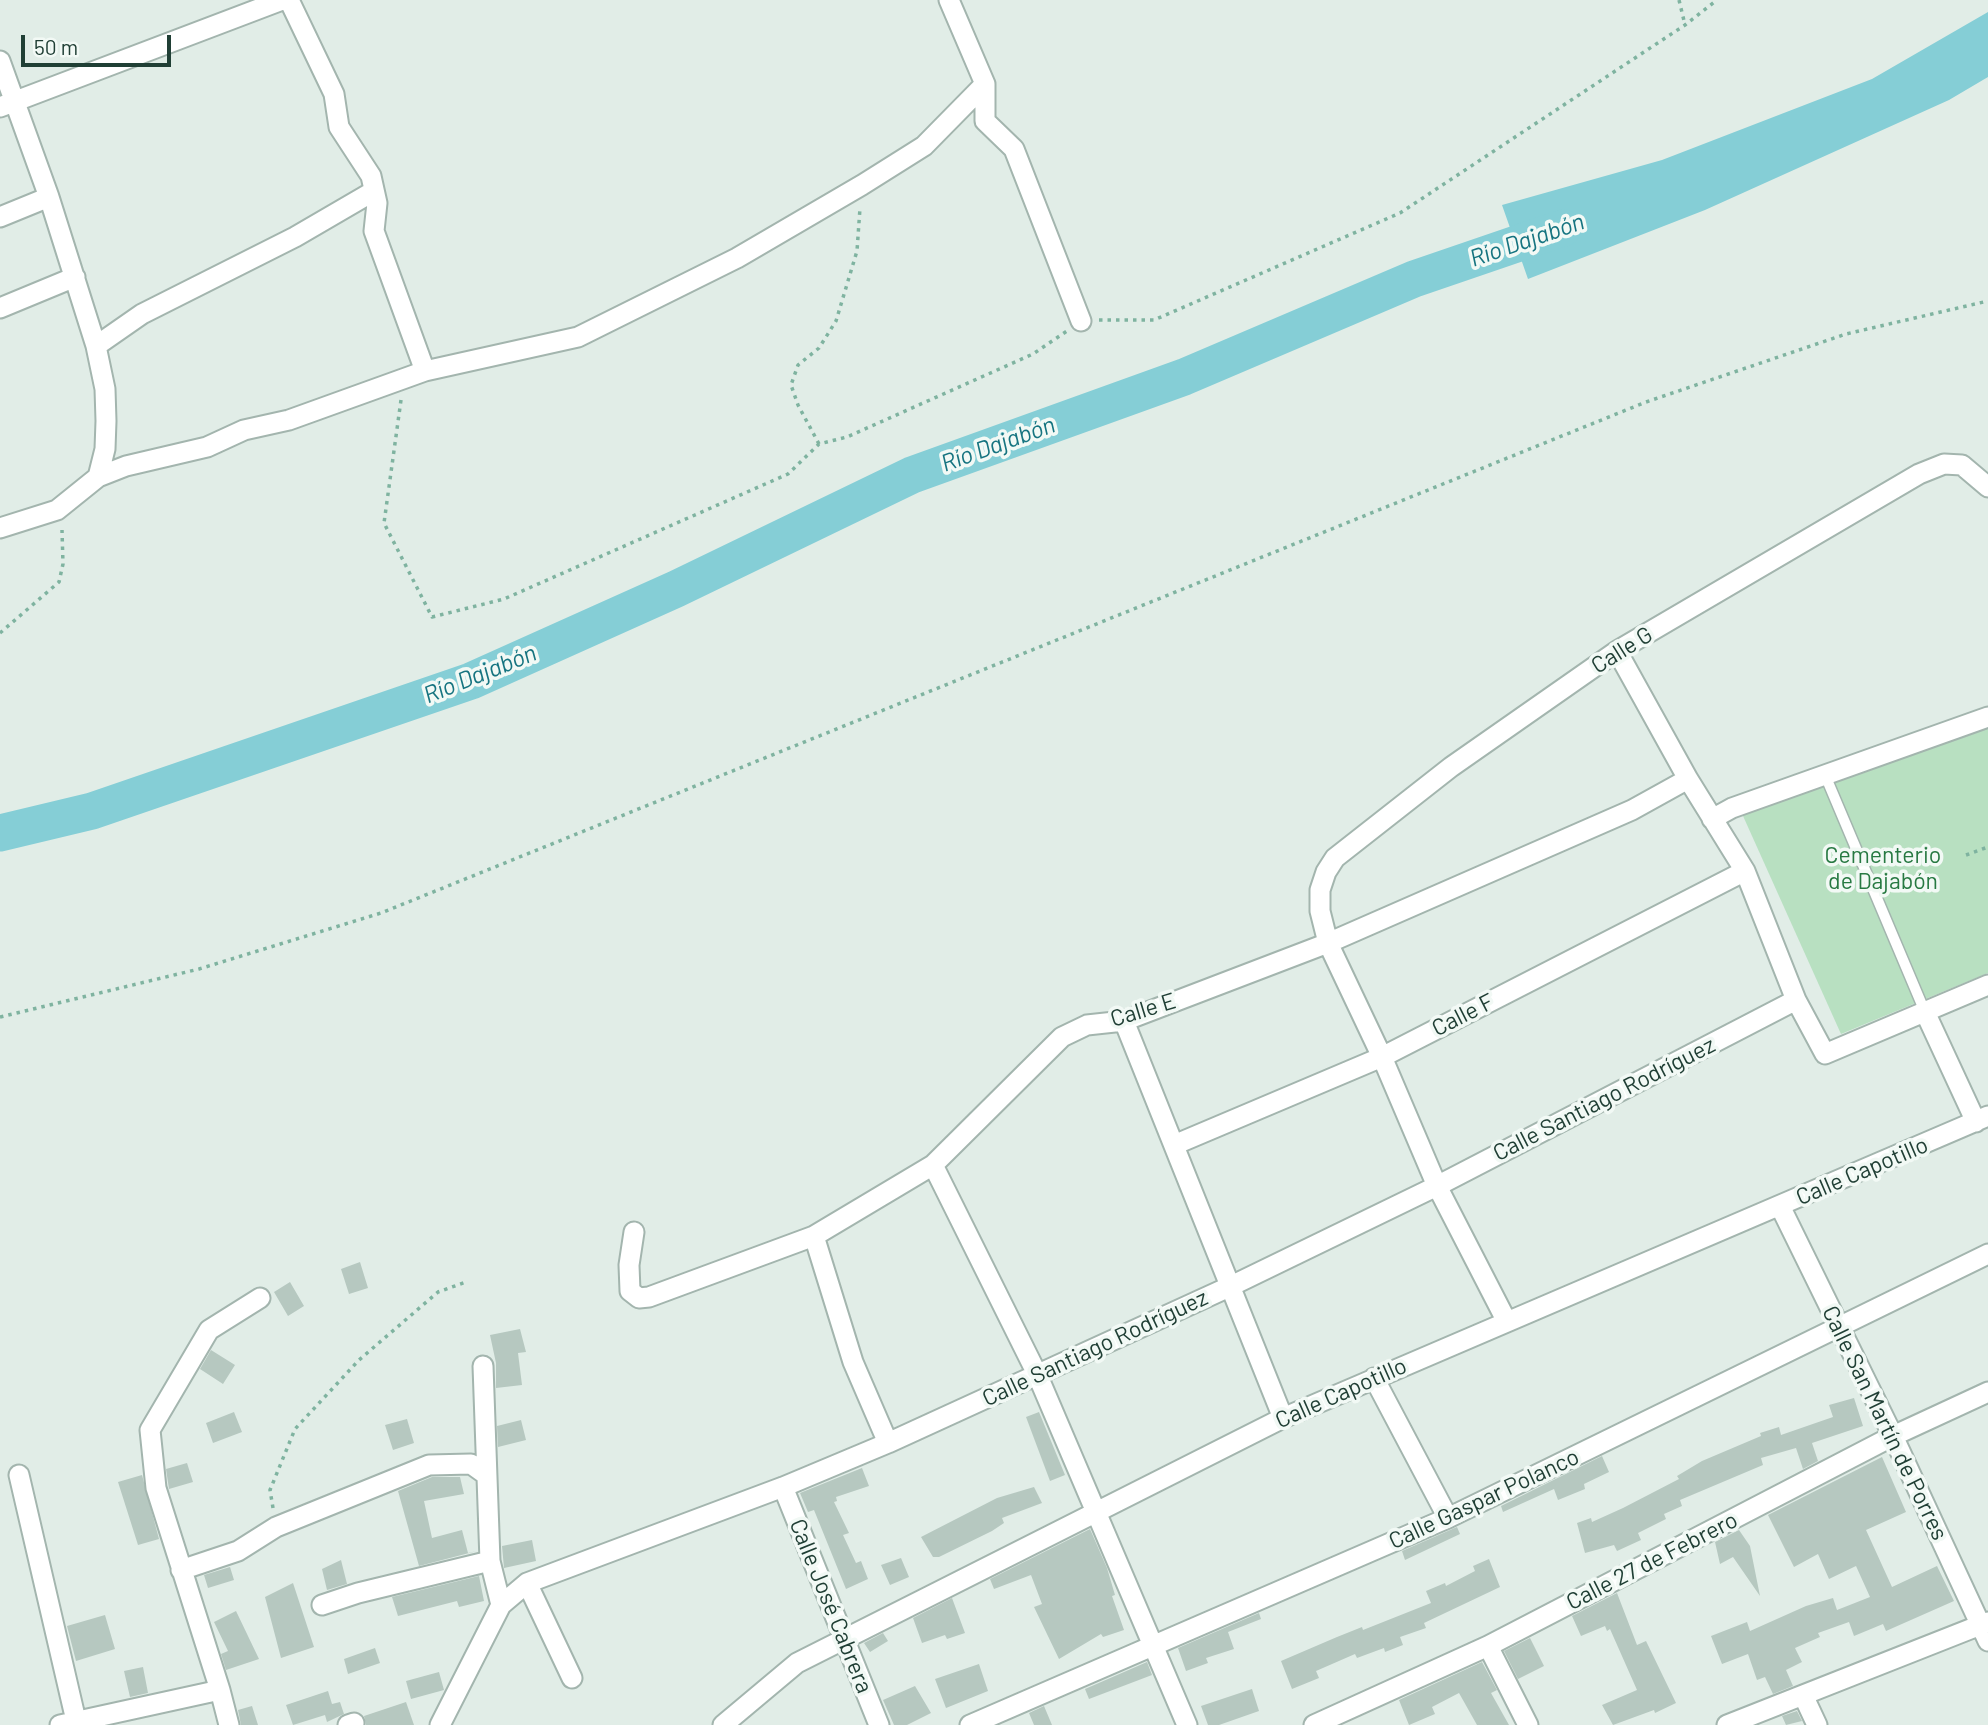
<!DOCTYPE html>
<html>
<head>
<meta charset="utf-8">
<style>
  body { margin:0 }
  #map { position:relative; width:1988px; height:1725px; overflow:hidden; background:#e1ede7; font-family:Barlow,sans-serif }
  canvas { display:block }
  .scale { position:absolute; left:21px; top:35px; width:150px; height:32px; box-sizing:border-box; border:4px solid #203f35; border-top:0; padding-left:9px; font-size:21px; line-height:24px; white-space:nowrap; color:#203f35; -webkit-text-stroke:5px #f2f9f5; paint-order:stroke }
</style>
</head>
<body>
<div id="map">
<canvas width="1988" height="1725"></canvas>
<div class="scale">50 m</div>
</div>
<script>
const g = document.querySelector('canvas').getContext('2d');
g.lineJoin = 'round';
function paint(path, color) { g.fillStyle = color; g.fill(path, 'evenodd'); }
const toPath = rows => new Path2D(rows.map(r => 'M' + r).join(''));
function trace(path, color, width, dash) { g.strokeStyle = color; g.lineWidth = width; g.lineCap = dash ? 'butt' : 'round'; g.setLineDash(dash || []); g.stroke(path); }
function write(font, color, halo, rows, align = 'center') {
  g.font = font + ' Barlow,sans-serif'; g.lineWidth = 7; g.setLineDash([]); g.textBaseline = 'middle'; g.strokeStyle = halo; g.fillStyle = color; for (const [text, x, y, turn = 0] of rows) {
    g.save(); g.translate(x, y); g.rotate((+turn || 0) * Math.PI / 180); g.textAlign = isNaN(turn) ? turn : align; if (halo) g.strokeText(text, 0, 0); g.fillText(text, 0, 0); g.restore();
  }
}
const green = toPath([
  [1988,717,1988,973,1841,1034,1739,807]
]);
const water = toPath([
  [1988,12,1988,77,1949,100,1705,210,1528,279,1502,205,1662,160,1872,79]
]);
const river = toPath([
  [0,833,92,811,471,681,676,589,912,475,1184,377,1414,279,1563,228]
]);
const building = toPath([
  [360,1262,368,1288,349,1294,341,1269],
  [290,1282,304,1306,288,1316,274,1292],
  [520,1329,526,1352,518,1353,522,1385,496,1388,496,1363,490,1335],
  [211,1350,235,1365,223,1384,200,1369],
  [1854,1398,1863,1426,1812,1443,1818,1461,1803,1469,1796,1448,1761,1458,1763,1465,1680,1500,1682,1506,1664,1514,1666,1519,1638,1533,1641,1540,1617,1551,1614,1545,1585,1553,1577,1523,1591,1518,1592,1522,1623,1508,1679,1479,1677,1476,1702,1461,1761,1436,1760,1433,1779,1427,1781,1435,1833,1417,1829,1405],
  [234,1412,242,1432,213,1443,206,1423],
  [1039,1412,1065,1475,1050,1481,1026,1417],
  [407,1419,414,1443,393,1450,385,1425],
  [521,1420,526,1440,498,1447,497,1426],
  [1602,1456,1609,1472,1584,1484,1585,1489,1558,1500,1554,1489,1503,1512,1501,1506],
  [1882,1457,1906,1512,1866,1530,1892,1587,1937,1566,1954,1601,1886,1631,1883,1624,1854,1636,1849,1622,1818,1633,1820,1637,1795,1648,1802,1662,1786,1670,1793,1686,1773,1694,1765,1677,1757,1680,1748,1654,1722,1664,1711,1636,1747,1622,1750,1631,1806,1606,1833,1598,1837,1610,1870,1597,1856,1566,1829,1579,1818,1554,1794,1567,1768,1515],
  [187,1463,193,1482,169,1489,166,1469],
  [862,1468,869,1486,836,1497,837,1501,834,1502,849,1533,843,1535,856,1563,861,1561,868,1579,846,1589,814,1510,808,1512,800,1493],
  [142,1475,159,1539,138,1545,118,1482],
  [432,1477,460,1477,464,1494,424,1501,432,1538,462,1530,468,1553,477,1551,419,1566,398,1491],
  [1034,1487,1042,1503,1002,1518,1004,1523,992,1531,939,1557,933,1557,921,1537,997,1498],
  [1457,1527,1460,1534,1405,1560,1402,1551],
  [1090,1529,1107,1568,1115,1595,1112,1596,1124,1630,1103,1637,1101,1634,1059,1659,1034,1607,1042,1604,1031,1575,994,1589,990,1579],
  [1739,1530,1750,1546,1760,1596,1733,1557,1720,1564,1715,1542],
  [532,1540,536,1561,504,1568,502,1546],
  [901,1558,909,1577,890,1585,881,1565],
  [1489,1559,1500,1587,1424,1623,1426,1628,1400,1637,1403,1645,1385,1652,1384,1648,1357,1658,1355,1654,1316,1671,1319,1678,1292,1689,1281,1661,1337,1637,1362,1627,1363,1630,1431,1603,1426,1591,1445,1583,1446,1586,1475,1571,1473,1566],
  [341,1560,347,1584,327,1590,322,1569],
  [230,1567,234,1580,208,1588,204,1575],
  [479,1576,484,1601,459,1607,457,1601,398,1616,392,1597],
  [293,1583,314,1647,281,1658,265,1597],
  [1617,1593,1637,1645,1646,1641,1676,1703,1655,1713,1654,1710,1613,1725,1602,1705,1637,1690,1610,1629,1607,1631,1605,1626,1581,1636,1572,1616],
  [952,1598,965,1633,947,1639,945,1635,922,1643,913,1618],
  [236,1611,259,1659,226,1670,221,1654,228,1651,214,1622],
  [1259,1613,1261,1619,1228,1632,1234,1649,1206,1658,1208,1663,1186,1671,1178,1648],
  [105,1615,115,1649,76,1661,67,1626],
  [883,1633,888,1641,870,1652,864,1643],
  [1530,1638,1544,1666,1518,1679,1504,1651],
  [375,1648,380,1663,348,1674,344,1659],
  [1147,1662,1152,1675,1089,1699,1085,1689],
  [1482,1662,1497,1690,1491,1693,1509,1725,1477,1725,1459,1693,1432,1707,1435,1714,1409,1725,1399,1700],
  [979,1664,988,1691,946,1708,935,1679],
  [143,1667,148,1693,130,1697,124,1671],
  [439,1672,444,1690,411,1699,406,1681],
  [915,1686,931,1713,907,1725,894,1725,883,1700],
  [1252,1689,1259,1711,1219,1725,1208,1725,1201,1706],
  [328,1691,332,1704,340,1702,344,1714,327,1722,325,1715,293,1725,286,1705],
  [406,1702,414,1725,366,1725,364,1716],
  [252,1706,258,1725,241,1725,238,1710],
  [1044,1706,1052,1725,1034,1725,1029,1713],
  [1797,1711,1802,1721,1786,1725,1782,1716]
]);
const path = toPath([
  [1679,0,1685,25],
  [1099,320,1154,320,1400,213,1685,25,1717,0],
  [401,400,384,523,432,617,504,599,788,474,819,444,847,437,1033,354,1067,331],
  [819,444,798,405,791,385,798,365,819,348,836,321,857,251,860,208],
  [0,633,59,582,63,564,62,530],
  [1966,855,1988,847],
  [0,1017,199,969,381,913,1646,402,1846,334,1988,301],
  [273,1508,270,1490,295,1429,359,1360,438,1292,466,1282]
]);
const service = toPath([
  [1825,775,1925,1012]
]);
const minor = toPath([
  [289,0,334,94,339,127,371,176,377,203,374,231,425,371],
  [949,0,985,84,985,121,1014,149,1081,321],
  [0,61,49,197,96,346,105,389,106,421,105,449,98,477],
  [0,107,282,0],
  [0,217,49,197],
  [0,308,75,277],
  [96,346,142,314,295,237,374,191],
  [0,528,57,510,98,477,126,466,207,447,244,430,289,420,425,371,578,337,737,258,862,185,924,146,985,84],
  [1617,651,1688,779,1745,871,1796,1000,1825,1054,1988,985],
  [1712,819,1732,808,1988,717],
  [1925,1012,1976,1122],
  [1124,1021,1283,1418],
  [1174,1145,1382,1057,1745,871],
  [933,1165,1037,1374,1187,1725],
  [1780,1206,1893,1436,1988,1641],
  [634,1232,629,1265,630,1291,639,1298,649,1297,814,1236,933,1165,1062,1037,1087,1025,1124,1021,1328,943,1632,810,1688,779],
  [814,1236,853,1362,888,1443],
  [1507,1322,1437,1186,1382,1057,1328,943,1320,911,1320,890,1326,872,1335,858,1451,767,1617,651,1919,474,1944,464,1962,465,1988,487],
  [483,1366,490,1561,501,1605],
  [1374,1378,1448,1518],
  [19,1475,77,1725],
  [783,1487,879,1725],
  [181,1570,238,1551,276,1527,429,1465,471,1464,485,1474],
  [527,1583,572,1678],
  [322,1605,358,1593,490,1561],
  [1488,1646,1528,1725],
  [1803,1695,1817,1725],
  [60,1725,220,1690],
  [229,1725,220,1690,156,1488,150,1430,209,1330,260,1298],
  [348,1725,354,1723],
  [440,1725,501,1605,527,1583,783,1487,888,1443,1231,1286,1437,1186,1796,1000],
  [723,1725,797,1663,1283,1418,1988,1116],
  [970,1725,1448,1518,1988,1254],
  [1314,1725,1488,1646,1893,1436,1988,1392],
  [1727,1725,1988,1622]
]);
const streetNames = [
  ["Calle G",1622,650,-32],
  ["Calle E",1143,1010,-17],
  ["Calle F",1463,1015,-27],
  ["Calle Santiago Rodríguez",1604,1099,-27],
  ["Calle Capotillo",1862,1171,-23],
  ["Calle Santiago Rodríguez",1095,1348,-25],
  ["Calle Capotillo",1341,1393,-24],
  ["Calle San Martín de Porres",1885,1423,64],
  ["Calle Gaspar Polanco",1484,1499,-25],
  ["Calle 27 de Febrero",1652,1561,-27],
  ["Calle José Cabrera",831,1606,68]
];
const parkNames = [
  ["Cementerio",1883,855],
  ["de Dajabón",1883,881]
];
const waterNames = [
  ["Río Dajabón",1527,240,-19],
  ["Río Dajabón",998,444,-20],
  ["Río Dajabón",480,674,-22]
];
paint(green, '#b8e0c1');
paint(water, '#85ced6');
trace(river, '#85ced6', 37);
paint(building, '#b6c8c0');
trace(service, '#a3b5ae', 13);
trace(minor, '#a3b5ae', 23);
trace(path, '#7fb3a0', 3.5, [3.5, 5]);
trace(service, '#fff', 10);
trace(minor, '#fff', 19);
write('23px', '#203f35', '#f2f9f5', streetNames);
write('23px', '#277942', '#f2f9f5', parkNames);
write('italic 24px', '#167480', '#f2f9f5', waterNames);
</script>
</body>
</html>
